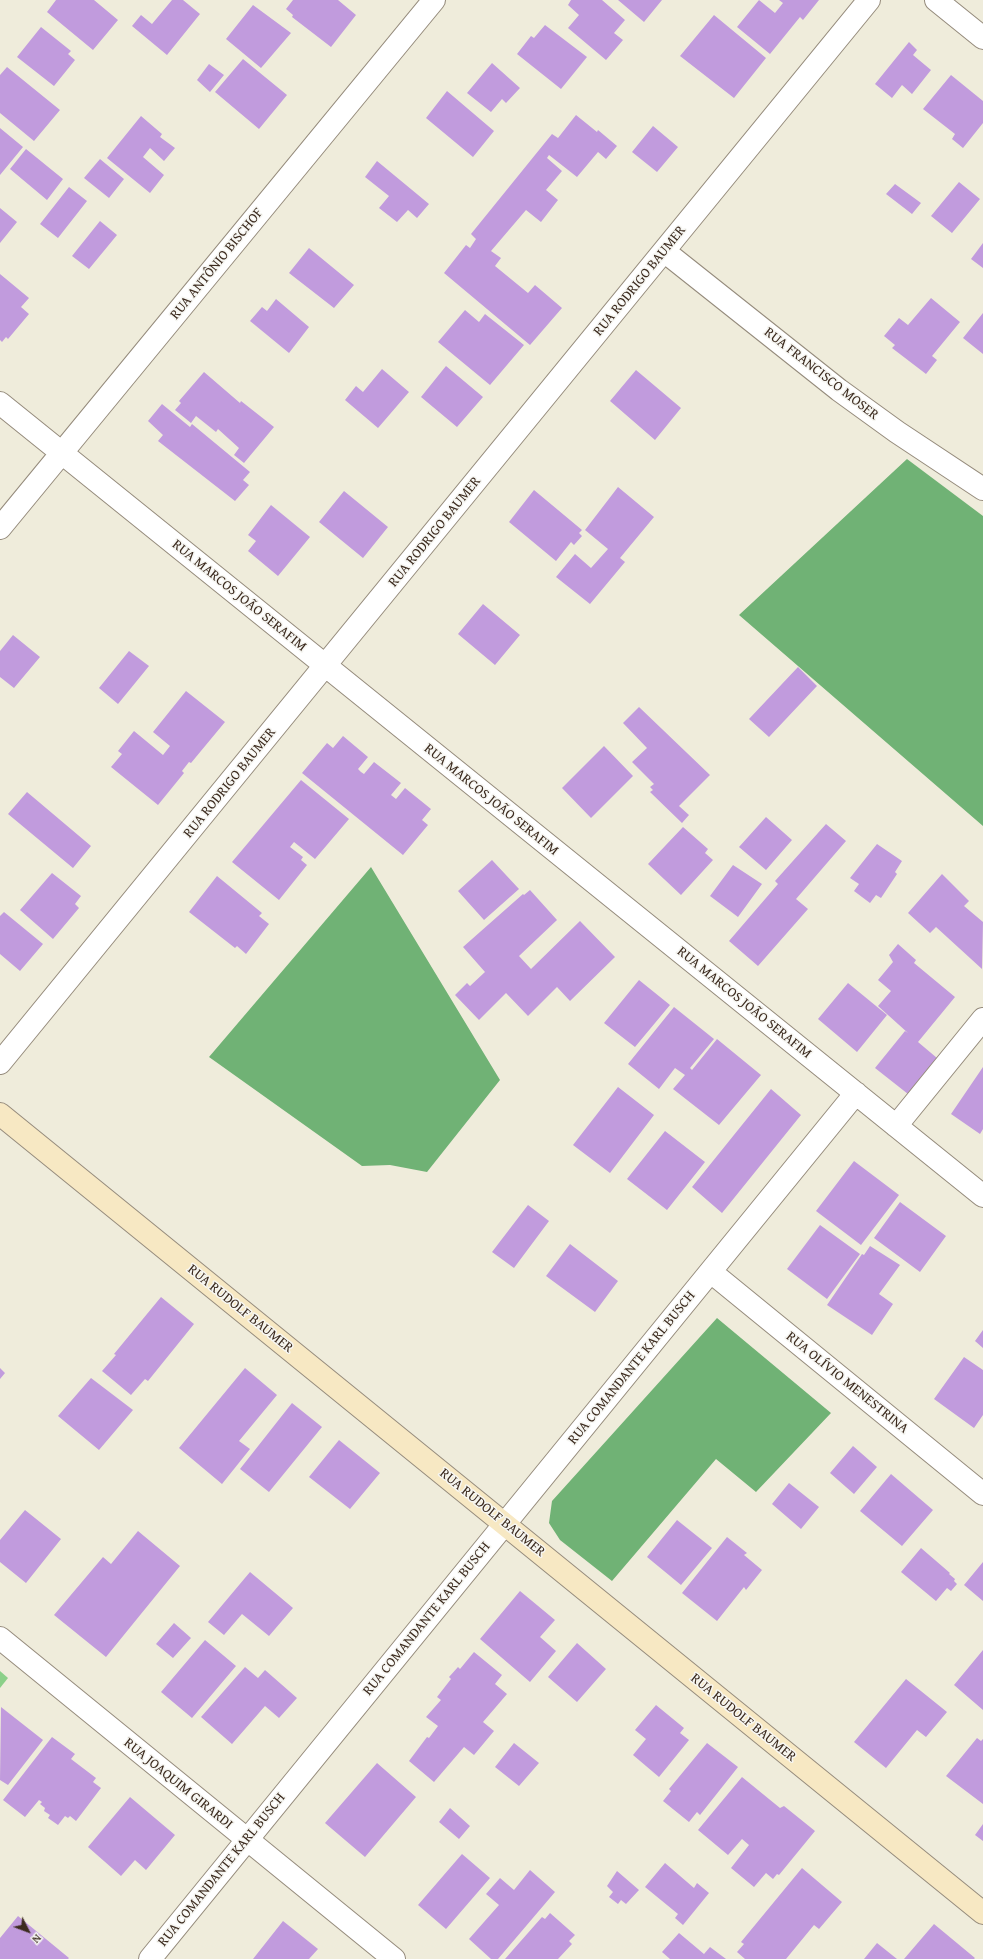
<!DOCTYPE html>
<html>
<head>
<meta charset="utf-8">
<style>
  body { margin:0 }
  #map { position:relative; width:983px; height:1959px; overflow:hidden; background:#efecdb; font-family:"Gentium Book Plus",serif }
  canvas { display:block }
  .north { position:absolute; left:8px; top:1911px; width:40px; height:40px; -webkit-text-stroke:3px #f6f6f2; paint-order:stroke; rotate:132deg; font-size:11px; font-weight:700; line-height:16px; text-align:center; color:#3b2a1e }
  .north::after { content:''; display:block; margin:auto; width:14px; height:18px; background:#3b2a1e; clip-path:polygon(50% 0,100% 100%,50% 72%,0 100%) }
</style>
</head>
<body>
<div id="map">
<canvas width="983" height="1959"></canvas>
<div class="north">N</div>
</div>
<script>
const g = document.querySelector('canvas').getContext('2d');
g.lineJoin = 'round';
function paint(path, color) { g.fillStyle = color; g.fill(path, 'evenodd'); }
const toPath = rows => new Path2D(rows.map(r => 'M' + r).join(''));
function trace(path, color, width, dash) { g.strokeStyle = color; g.lineWidth = width; g.lineCap = dash ? 'butt' : 'round'; g.setLineDash(dash || []); g.stroke(path); }
function write(font, color, halo, rows, align = 'center') {
  g.font = font + ' "Gentium Book Plus",serif'; g.lineWidth = 3; g.setLineDash([]); g.textBaseline = 'middle'; g.strokeStyle = halo; g.fillStyle = color; for (const [text, x, y, turn = 0] of rows) {
    g.save(); g.translate(x, y); g.rotate((+turn || 0) * Math.PI / 180); g.textAlign = isNaN(turn) ? turn : align; if (halo) g.strokeText(text, 0, 0); g.fillText(text, 0, 0); g.restore();
  }
}
const green = toPath([
  [0,1671,8,1678,0,1688]
]);
const forest = toPath([
  [907,459,983,516,983,826,739,615],
  [371,867,500,1080,427,1172,390,1165,362,1166,209,1057],
  [717,1318,831,1413,756,1492,716,1459,612,1581,560,1540,549,1523,552,1501]
]);
const building = toPath([
  [56,0,94,0,118,20,93,50,47,12],
  [172,0,183,0,200,14,167,55,132,26,141,15,152,24],
  [293,0,338,0,356,15,331,47,292,17,293,15,286,9],
  [571,0,602,0,625,20,614,33,623,40,606,60,568,28,579,15,568,5],
  [618,0,662,0,644,22],
  [759,0,775,13,783,3,779,0,819,0,803,20,800,17,770,54,737,27],
  [253,5,291,33,261,68,226,39],
  [714,15,766,58,734,98,680,56],
  [545,25,587,57,561,89,517,54,531,36,534,38],
  [41,27,71,51,68,54,75,60,54,86,17,57],
  [909,42,917,50,913,55,931,70,912,94,902,85,892,98,875,84],
  [243,59,287,95,259,129,215,92],
  [492,63,520,88,506,103,502,99,491,112,467,93],
  [209,64,224,75,210,92,197,80],
  [7,67,60,110,34,141,0,113,0,75],
  [951,75,983,101,983,123,963,148,952,139,955,134,923,109],
  [447,91,494,131,473,157,426,118],
  [576,115,597,132,598,130,617,146,606,159,598,152,577,177,549,155,547,158,562,171,546,190,558,200,541,222,526,210,491,251,501,258,495,266,528,293,535,285,562,308,530,345,444,273,466,245,470,248,476,239,471,234,552,134,558,138],
  [141,116,162,134,160,137,175,148,164,161,150,148,143,157,164,175,150,193,107,158],
  [653,126,678,147,657,172,632,152],
  [0,128,23,147,0,175],
  [26,149,63,179,47,200,10,169],
  [100,159,124,179,109,198,84,178],
  [377,161,429,204,417,218,408,210,397,222,379,208,389,196,365,177],
  [959,182,980,199,952,233,931,216],
  [895,184,921,203,912,214,886,194],
  [69,187,87,201,58,238,40,224],
  [0,208,17,222,0,243],
  [100,221,117,235,89,269,72,256],
  [983,243,983,268,971,259],
  [309,248,354,285,334,308,289,273],
  [0,274,29,298,21,307,29,314,8,339,6,337,2,342,0,340],
  [931,298,960,322,932,356,937,360,926,374,892,348,895,345,884,336,899,318,908,325],
  [276,299,309,327,289,353,250,321,262,307,267,311],
  [465,310,479,322,485,314,524,345,490,385,438,342],
  [983,313,983,354,963,338],
  [446,366,483,397,457,427,421,397],
  [382,369,409,392,378,428,345,400,356,386,363,392],
  [636,370,681,408,655,440,610,401],
  [204,372,240,403,241,401,274,427,244,463,234,455,239,448,218,429,216,432,196,416,191,423,175,410,181,403,179,401],
  [162,404,190,427,192,424,250,472,243,480,249,485,235,501,158,441,163,435,148,421],
  [618,487,654,517,620,558,625,562,590,604,556,577,575,554,591,568,608,549,585,530],
  [534,490,582,530,579,533,582,536,574,545,571,542,556,561,509,522],
  [344,491,388,527,363,558,319,522],
  [271,505,310,537,278,576,248,551,256,541,248,535],
  [483,604,520,635,495,665,458,634],
  [13,635,40,657,14,688,0,677,0,651],
  [129,651,149,666,118,704,99,688],
  [798,667,817,686,769,737,749,719],
  [186,691,225,722,191,763,189,762,182,771,184,773,158,805,111,767,122,754,118,751,134,731,163,755,170,746,153,732],
  [639,707,710,775,679,806,689,815,682,823,650,792,653,790,650,787,654,784,632,762,647,748,623,723],
  [343,736,368,757,358,769,361,772,364,774,374,762,401,783,391,795,396,799,405,788,431,809,422,820,428,825,403,855,302,773,327,743,333,748],
  [604,746,633,776,591,818,562,788],
  [301,780,349,819,315,859,294,842,290,847,303,857,301,860,307,865,279,900,232,862],
  [27,792,91,846,73,868,8,814],
  [766,817,792,840,766,870,739,847],
  [826,824,846,841,796,899,808,909,758,966,729,941,778,884,775,881],
  [683,827,708,849,705,853,713,860,681,895,648,864],
  [877,844,902,861,895,872,897,874,881,898,876,895,870,903,854,891,859,884,850,878],
  [492,860,519,889,484,920,458,891],
  [733,865,762,884,738,917,710,896],
  [52,873,81,896,75,904,79,908,53,939,20,910],
  [942,874,969,901,964,906,983,922,982,969,936,927,930,933,908,913],
  [217,876,262,913,259,916,269,924,246,954,237,946,235,948,189,912],
  [530,890,557,920,519,956,531,969,580,921,615,957,570,1001,557,987,528,1016,506,993,479,1020,455,995,467,983,470,986,485,972,463,947,523,894,524,895],
  [4,912,43,944,20,971,0,954,0,916],
  [898,944,916,960,914,963,955,997,918,1042,937,1058,908,1094,875,1068,905,1031,908,1033,878,1006,891,991,878,980,893,962,889,955],
  [639,980,670,1005,635,1047,604,1023],
  [848,983,887,1015,857,1052,818,1019],
  [674,1007,714,1039,690,1068,692,1070,717,1039,761,1075,719,1125,673,1089,685,1075,675,1068,659,1089,628,1064],
  [983,1067,983,1129,980,1134,951,1114],
  [618,1087,654,1115,610,1173,573,1145],
  [771,1089,801,1115,722,1213,692,1187],
  [665,1131,705,1162,667,1210,627,1179],
  [854,1161,899,1195,861,1245,816,1211],
  [900,1202,946,1236,920,1272,874,1238],
  [528,1205,549,1221,514,1268,492,1252],
  [820,1225,860,1254,827,1299,787,1269],
  [570,1244,618,1281,595,1312,546,1276],
  [870,1246,900,1265,879,1294,893,1304,872,1335,827,1305,862,1254,864,1255],
  [161,1297,194,1324,148,1381,145,1379,131,1395,102,1371,116,1355,114,1354],
  [983,1330,983,1348,975,1341],
  [964,1357,983,1370,983,1415,974,1428,934,1399],
  [0,1368,5,1373,0,1379],
  [245,1368,277,1395,239,1441,250,1449,222,1484,179,1448],
  [91,1378,133,1410,99,1450,58,1416],
  [292,1403,322,1427,269,1492,240,1469],
  [339,1440,380,1473,350,1509,309,1477],
  [853,1446,877,1467,854,1494,830,1473],
  [891,1474,933,1510,902,1546,860,1511],
  [789,1483,819,1507,801,1529,772,1504],
  [25,1510,61,1539,26,1583,0,1562,0,1540],
  [677,1520,712,1548,681,1585,647,1557],
  [138,1531,180,1566,106,1657,54,1615,103,1557,111,1564],
  [727,1537,747,1553,744,1555,762,1570,746,1590,744,1587,717,1621,682,1593],
  [921,1548,950,1573,949,1574,955,1579,954,1581,957,1584,951,1591,947,1588,936,1601,901,1572],
  [983,1562,983,1601,964,1585],
  [250,1572,293,1608,269,1636,242,1614,224,1635,208,1622],
  [520,1591,555,1620,540,1637,556,1651,530,1682,480,1639],
  [174,1623,191,1638,173,1658,156,1644],
  [205,1640,236,1666,192,1718,161,1692],
  [577,1643,606,1669,577,1702,548,1677],
  [983,1650,983,1710,954,1685],
  [474,1652,502,1675,495,1684,507,1694,483,1722,494,1731,474,1755,464,1747,434,1782,409,1761,427,1737,429,1738,438,1726,426,1717,441,1700,437,1697,451,1679,449,1677,458,1667,460,1669],
  [245,1667,258,1678,265,1670,297,1698,279,1718,265,1706,232,1744,201,1717],
  [906,1679,947,1712,926,1737,917,1730,886,1768,854,1742],
  [656,1705,684,1728,680,1733,689,1740,659,1777,633,1755,646,1739,635,1730],
  [1,1707,43,1740,8,1785,0,1780],
  [52,1737,75,1754,71,1759,96,1778,93,1782,101,1788,76,1821,70,1816,68,1818,65,1816,58,1825,48,1818,50,1815,44,1811,45,1808,40,1804,42,1802,39,1800,25,1817,3,1800],
  [977,1738,981,1741,983,1739,983,1804,946,1776],
  [514,1743,539,1763,519,1786,495,1767],
  [707,1743,738,1767,700,1815,697,1812,689,1822,663,1801,671,1791,669,1789],
  [377,1763,416,1797,365,1857,325,1823],
  [742,1777,780,1808,784,1806,815,1831,779,1875,777,1874,773,1879,766,1873,754,1887,731,1868,749,1845,742,1839,728,1855,698,1830],
  [130,1797,175,1835,146,1870,135,1860,121,1876,88,1847],
  [450,1808,470,1826,459,1839,439,1822],
  [983,1824,983,1841,975,1835],
  [462,1854,490,1878,446,1929,418,1905],
  [665,1863,694,1888,697,1883,709,1893,683,1925,675,1918,678,1914,645,1887],
  [802,1868,842,1902,819,1929,814,1925,786,1959,745,1959,737,1952,744,1944,741,1942],
  [530,1870,555,1892,498,1959,491,1959,469,1939,499,1905,486,1894,500,1878,514,1890],
  [617,1871,639,1890,626,1904,621,1900,618,1904,609,1897,613,1892,607,1886],
  [550,1913,575,1935,569,1941,572,1944,558,1959,505,1959,542,1917,545,1919],
  [18,1916,69,1958,68,1959,0,1959,0,1938],
  [283,1921,318,1949,309,1959,253,1959],
  [934,1924,975,1958,974,1959,904,1959],
  [679,1933,704,1954,710,1947,726,1959,670,1959,662,1952],
  [877,1943,897,1959,864,1959]
]);
const street = toPath([
  [936,0,983,38],
  [664,251,839,390,897,432,983,489],
  [0,403,983,1196],
  [0,528,434,0],
  [0,1063,869,0],
  [896,1126,983,1019],
  [711,1272,983,1494],
  [0,1638,394,1959],
  [150,1959,856,1093]
]);
const secondary = toPath([
  [0,1114,983,1913]
]);
const streetNames = [
  ["RUA ANTÔNIO BISCHOF",217,264,-51],
  ["RUA RODRIGO BAUMER",640,281,-51],
  ["RUA FRANCISCO MOSER",821,374,38],
  ["RUA RODRIGO BAUMER",435,532,-51],
  ["RUA MARCOS JOÃO SERAFIM",239,596,39],
  ["RUA RODRIGO BAUMER",230,783,-51],
  ["RUA MARCOS JOÃO SERAFIM",491,800,39],
  ["RUA MARCOS JOÃO SERAFIM",744,1003,39],
  ["RUA RUDOLF BAUMER",240,1309,39],
  ["RUA COMANDANTE KARL BUSCH",632,1368,-51],
  ["RUA OLÍVIO MENESTRINA",847,1383,39],
  ["RUA RUDOLF BAUMER",492,1513,39],
  ["RUA COMANDANTE KARL BUSCH",427,1619,-51],
  ["RUA RUDOLF BAUMER",743,1718,39],
  ["RUA JOAQUIM GIRARDI",178,1784,39],
  ["RUA COMANDANTE KARL BUSCH",222,1870,-51]
];
paint(green, '#8bd089');
paint(forest, '#70b275');
paint(building, '#c19bdd');
trace(street, '#958b7c', 24);
trace(secondary, '#958b7c', 24);
trace(street, '#fff', 22);
trace(secondary, '#f7e8c3', 22);
write('14px', '#3b2a1e', '#f6f6f2', streetNames);
</script>
</body>
</html>
